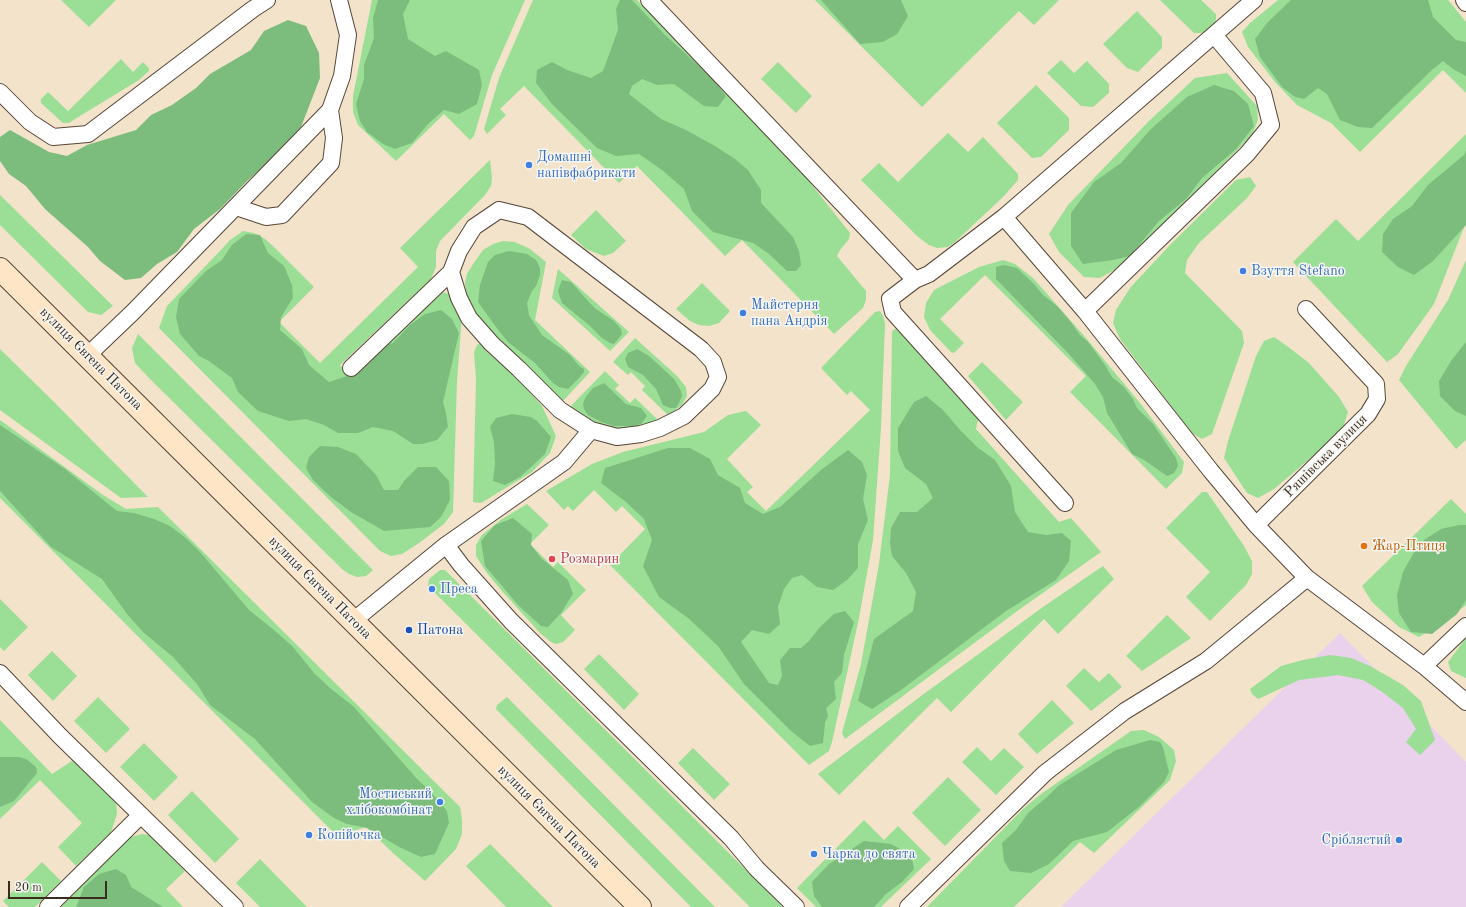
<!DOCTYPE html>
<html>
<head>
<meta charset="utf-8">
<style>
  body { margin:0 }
  #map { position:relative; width:1466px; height:907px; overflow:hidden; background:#f2e3ca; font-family:"Old Standard TT",serif }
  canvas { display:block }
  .scale { position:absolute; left:8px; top:881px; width:99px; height:18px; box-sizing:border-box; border:2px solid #3b2a1e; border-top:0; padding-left:5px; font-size:12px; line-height:14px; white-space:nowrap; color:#3b2a1e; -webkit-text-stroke:3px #f6f6f2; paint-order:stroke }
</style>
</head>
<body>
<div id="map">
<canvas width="1466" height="907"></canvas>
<div class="scale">20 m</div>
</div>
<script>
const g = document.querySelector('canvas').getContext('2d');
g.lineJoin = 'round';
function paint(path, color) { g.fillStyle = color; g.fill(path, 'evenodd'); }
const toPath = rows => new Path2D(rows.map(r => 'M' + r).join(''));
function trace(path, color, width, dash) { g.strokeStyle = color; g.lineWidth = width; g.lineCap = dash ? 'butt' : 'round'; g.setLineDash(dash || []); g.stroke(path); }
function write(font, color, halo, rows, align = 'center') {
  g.font = font + ' "Old Standard TT",serif'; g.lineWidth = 3; g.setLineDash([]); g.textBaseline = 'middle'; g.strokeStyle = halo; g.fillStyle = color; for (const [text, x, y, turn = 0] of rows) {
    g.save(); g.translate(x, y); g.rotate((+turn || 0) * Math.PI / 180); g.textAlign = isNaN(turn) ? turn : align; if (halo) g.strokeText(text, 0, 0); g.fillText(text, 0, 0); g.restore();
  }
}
const built = toPath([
  [1340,633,1466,762,1466,907,1061,907]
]);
const green = toPath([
  [61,0,116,0,89,27],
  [372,0,525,0,492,75,474,136,470,140,444,114,396,161,358,125,353,112,353,96],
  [533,0,637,0,761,126,804,175,850,233,849,239,840,250,837,256,866,291,866,300,863,308,834,334,742,240,725,256,637,166,619,183,524,86,500,109,506,115,487,134,484,129,499,78],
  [815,0,1059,0,1034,25,1019,11,922,107],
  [1160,0,1201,0,1216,14,1216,23,1205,33,1194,33],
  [1278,0,1448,0,1466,22,1466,93,1443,70,1360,152,1331,123,1297,105,1275,82,1248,47,1242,32,1250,23],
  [1137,11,1162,37,1162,48,1138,72,1127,68,1103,44],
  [121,59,133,72,143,62,149,68,149,71,139,80,75,119,69,123,63,123,41,103,41,99,48,92,68,111],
  [1061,60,1074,73,1087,61,1109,84,1109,93,1093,107,1081,106,1047,73],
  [778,62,812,96,796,113,761,79],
  [1227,73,1257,106,1258,120,1252,135,1123,265,1100,278,1084,277,1059,252,1049,234,1068,205,1149,121,1195,78],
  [1036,85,1069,118,1069,130,1041,157,1032,158,997,123],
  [948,133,968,152,983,137,1018,174,1018,180,1003,197,955,242,948,247,937,248,929,245,917,236,861,180,879,163,898,182],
  [1466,134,1466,222,1434,304,1398,354,1387,362,1293,262,1336,219,1358,241],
  [490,160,492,178,491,186,485,195,440,241,436,251,436,267,431,279,340,365,353,378,442,292,450,294,462,315,457,381,453,512,444,524,419,543,402,554,391,556,380,551,159,328,167,306,219,252,230,240,243,231,254,233,264,238,274,247,314,287,279,322,320,363,418,267,400,248],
  [1250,177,1256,186,1247,198,1199,243,1187,260,1185,273,1242,331,1244,343,1212,434,1202,439,1192,433,1120,339,1113,323,1116,310,1130,288,1169,246,1236,180],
  [0,195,113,306,101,315,88,312,0,225],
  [596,210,626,241,613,253,604,256,586,249,571,235],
  [503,241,515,242,530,249,546,262,535,320,590,372,563,401,492,334,479,320,467,295,465,283,467,274,473,264,483,250,493,244],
  [1003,260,1015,264,1033,278,1086,338,1140,403,1184,462,1182,473,1166,489,1070,392,1086,376,985,275,940,319,964,343,954,353,951,352,930,330,924,317,926,303,934,290,979,267],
  [1466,260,1466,440,1456,449,1399,380,1406,366,1448,300],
  [558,269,629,332,610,351,552,298],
  [702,283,730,311,719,323,709,326,699,325,690,321,676,309],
  [880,311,883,316,885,324,881,428,873,540,859,618,832,742,829,751,809,765,610,565,645,529,622,506,616,512,594,490,573,511,568,506,564,510,546,491,592,464,623,452,704,432,728,415,746,411,761,425,727,459,753,487,747,492,766,511,870,410,851,391,847,395,821,368,875,312],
  [900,326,981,417,977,423,976,429,1050,512,1059,522,1071,518,1101,552,1020,609,845,739,842,733,861,664,879,564,890,475,892,331],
  [138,334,373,570,366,576,357,577,349,574,342,569,148,377,135,363,132,348],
  [1274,337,1287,346,1309,363,1339,397,1348,412,1343,428,1326,445,1274,489,1258,498,1247,493,1224,458,1228,441,1256,356,1264,341],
  [635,338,677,376,686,387,687,396,682,405,670,414,668,415,642,390,645,386,631,372,628,375,613,362],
  [483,342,512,372,542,406,556,436,550,453,532,472,481,503,473,502,476,380,474,352,477,345],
  [0,349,54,402,148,497,121,498,0,410],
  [982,362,1023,402,1006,420,968,376],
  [605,371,619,385,615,389,630,403,635,398,659,421,651,425,623,429,610,428,596,424,570,407],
  [0,420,103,495,126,509,158,507,460,807,462,819,462,834,456,849,425,881,394,854,366,827,337,836,0,498],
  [1202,492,1207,492,1244,546,1252,561,1252,574,1246,585,1210,621,1186,597,1210,572,1166,528],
  [1451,499,1466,514,1466,605,1444,622,1419,637,1399,627,1372,602,1362,586],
  [527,504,549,525,530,544,553,567,558,562,586,590,561,615,575,630,563,642,556,644,551,642,540,633,502,591,487,573,476,556,476,545,482,535,502,519],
  [1103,566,1114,579,1058,634,1044,619,951,712,937,698,839,795,818,774,921,696,1043,607],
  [440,570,445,570,783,907,750,907,428,586,429,579],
  [0,599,28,627,4,651,0,647],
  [1167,615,1191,638,1142,671,1126,656],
  [1466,638,1466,678,1451,671,1448,662],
  [52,651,77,676,53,701,28,675],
  [599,654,639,694,624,710,584,669],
  [1330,655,1351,658,1370,666,1403,685,1421,701,1435,740,1420,755,1406,742,1416,729,1403,708,1381,691,1363,680,1338,675,1299,680,1258,699,1252,694,1250,689,1281,666,1303,660],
  [1084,668,1099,682,1109,673,1122,687,1091,711,1066,686],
  [98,697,130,729,106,753,74,721],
  [507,697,715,907,691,907,496,709,497,705],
  [1052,700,1074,723,1037,754,1018,734],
  [0,720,52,774,75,759,116,800,117,814,111,832,76,866,58,847,82,823,40,780,0,819],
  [1144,730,1159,737,1174,750,1176,761,1170,780,1094,853,1080,842,1014,907,927,907,1023,809,1041,794,1131,731],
  [144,743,178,777,154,801,120,767],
  [977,747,991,761,1004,748,1024,767,996,795,962,762],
  [693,748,730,784,714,800,678,763],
  [948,777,981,810,945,846,912,813],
  [192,791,239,839,215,863,168,815],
  [864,820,884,840,898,826,931,859,881,907,816,907,797,888],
  [142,834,150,835,155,840,185,871,166,889,183,907,61,907,123,843,131,837],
  [490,844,553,907,506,907,466,866],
  [260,859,307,907,260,907,236,883],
  [42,862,61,881,35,907,9,907,3,901]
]);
const forest = toPath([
  [378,0,410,0,403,14,408,39,435,56,446,51,479,70,482,85,477,104,459,114,444,110,429,123,412,143,395,149,383,144,367,132,360,121,356,104,364,79,364,65,374,38,373,18],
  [620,0,632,0,664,34,711,77,726,96,718,107,704,106,674,84,657,85,642,79,632,86,629,94,661,119,686,130,715,146,735,159,748,170,761,190,761,203,793,237,799,251,801,265,796,271,787,271,769,254,753,243,713,232,692,211,684,189,662,170,639,154,616,156,597,148,552,104,536,83,537,70,552,62,567,70,591,78,603,71,618,30,616,9],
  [821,0,901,0,908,16,897,34,883,42,860,44],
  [1291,0,1428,0,1433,17,1456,40,1466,42,1466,76,1453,69,1443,61,1433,69,1372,128,1358,127,1340,120,1327,94,1318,88,1304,99,1295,97,1282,87,1260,57,1255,39,1267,23],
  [288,20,306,26,319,53,320,78,301,127,268,163,248,180,220,209,194,229,177,252,157,264,141,278,125,280,100,261,88,247,45,209,26,186,9,174,0,161,0,137,10,130,49,152,67,156,87,145,136,130,151,115,172,105,196,88,210,74,251,50,264,31],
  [1214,85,1234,91,1248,104,1254,126,1236,149,1202,178,1186,199,1159,221,1130,256,1113,260,1083,264,1071,246,1071,213,1094,182,1121,163,1151,129,1187,97],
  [1466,151,1466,225,1433,261,1414,275,1398,267,1382,252,1383,234,1393,219,1412,206,1428,185,1464,155],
  [246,234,260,235,268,253,284,266,292,285,293,298,281,317,280,330,302,349,309,365,329,382,350,375,379,347,393,343,410,325,425,314,441,310,452,319,459,333,443,402,446,413,448,427,437,440,422,444,413,444,393,431,373,427,358,433,338,433,324,425,306,419,289,421,258,411,238,392,232,378,209,361,199,356,180,334,176,317,179,299,206,271,222,260,232,245],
  [509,251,527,254,536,260,540,268,540,275,536,286,532,291,527,303,529,315,542,335,570,355,579,366,584,369,584,372,581,376,568,389,559,387,553,383,535,363,509,343,499,331,478,302,480,285,488,262,495,255],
  [1004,265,1017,268,1034,284,1042,294,1058,307,1070,321,1080,335,1088,342,1105,365,1112,377,1124,387,1133,399,1137,408,1153,424,1176,458,1178,466,1174,473,1167,476,1144,460,1132,454,1107,413,1103,397,1095,384,1069,354,996,279,996,267],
  [562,280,571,282,588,301,596,309,614,321,621,329,622,334,614,344,610,343,602,338,589,325,562,303,558,291],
  [1466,342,1466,416,1455,411,1440,396,1439,381,1451,361],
  [637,349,649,356,674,379,681,391,682,396,679,403,676,408,670,408,663,405,656,389,643,375,628,367,625,359,628,353],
  [604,383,626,404,641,408,647,416,641,424,634,426,614,426,601,422,588,415,584,409,583,404,585,398,593,388],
  [926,396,943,410,961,431,977,447,995,460,1011,486,1015,512,1028,532,1046,535,1062,533,1071,541,1069,561,1056,580,1006,611,901,690,872,709,858,701,874,639,913,611,916,592,906,573,892,556,890,543,891,528,900,512,917,512,933,498,926,484,905,468,898,451,898,428,914,402],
  [512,414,531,417,537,421,551,437,545,454,520,477,505,485,493,481,495,463,494,442,490,427,496,418],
  [0,425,65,469,117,511,134,513,154,519,170,526,187,539,201,553,249,610,274,630,293,647,314,673,330,688,353,706,417,779,430,791,447,811,449,823,435,854,421,857,399,847,367,828,347,824,334,818,312,802,255,739,210,705,197,684,173,657,143,632,127,614,102,579,51,547,0,491],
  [320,446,338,447,356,454,376,475,384,490,398,490,404,481,418,467,436,467,449,481,450,500,441,517,430,527,384,531,351,512,331,497,313,480,306,468,309,457],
  [668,448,690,448,710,459,718,475,740,488,745,503,763,514,780,507,821,470,848,450,862,462,867,475,863,499,868,520,858,544,858,568,847,580,833,590,817,587,802,575,792,578,784,589,778,607,780,624,769,634,752,630,741,642,769,683,778,685,782,676,780,660,790,648,801,648,809,641,820,627,834,614,845,611,854,622,844,655,842,673,834,682,836,699,826,708,828,716,825,723,823,743,810,746,791,731,744,684,718,646,688,618,659,597,643,566,652,540,644,519,626,502,601,483,605,468],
  [513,518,532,534,531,545,542,559,568,580,573,594,561,613,548,627,541,626,519,606,485,566,481,541,495,525],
  [1459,525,1466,525,1466,600,1457,614,1432,634,1411,632,1399,613,1397,595,1403,572,1413,554,1424,540,1441,529],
  [1150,740,1160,742,1163,747,1169,772,1164,782,1140,806,1107,832,1073,841,1049,864,1031,873,1010,871,1004,861,1002,843,1016,830,1028,813,1047,797,1058,786,1116,750],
  [0,757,19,757,26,759,36,767,37,773,14,801,0,807],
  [864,841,891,844,911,855,914,869,902,882,886,894,874,907,822,907,814,896,812,882,829,864],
  [116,869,126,875,131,887,163,907,76,907,84,887,99,874]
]);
const service = toPath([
  [649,0,915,280,929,274,1004,217,1254,0],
  [1464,0,1466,3],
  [0,92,30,122,53,137,88,134,253,9,267,0],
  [236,207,266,217,282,215,331,163,334,138,330,110],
  [499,210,528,217,701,349,713,362,718,377,712,389,684,416,660,428,641,434,617,437,591,430,560,410,519,369,491,343,469,318,459,298,451,272,459,251,474,227,499,210],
  [1004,217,1085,311,1211,471,1256,525,1307,578,1424,666,1466,702],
  [915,280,890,299,893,312,1065,503],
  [1085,311,1247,154,1271,125,1263,93,1214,35],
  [87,356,133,312,330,110,342,76,348,35,339,0],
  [351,368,451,272],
  [1256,525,1368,414,1377,399,1376,384,1306,309],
  [446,545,461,565,511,621,731,838,757,869,796,907],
  [353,621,446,545,564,462,591,430],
  [1424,666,1466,626],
  [0,673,60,736,235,907],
  [48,907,141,815],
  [908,907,1045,773,1125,711,1206,661,1307,578]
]);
const secondary = toPath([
  [0,269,640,907]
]);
const markers = [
  [529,165,4,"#3f7fe0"],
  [1243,271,4,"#3f7fe0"],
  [743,313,4,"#3f7fe0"],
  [1364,546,4,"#e8710a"],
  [552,559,4,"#e0444e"],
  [432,589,4,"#3f7fe0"],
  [409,630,4,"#1a4fb4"],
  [440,802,4,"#3f7fe0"],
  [309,835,4,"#3f7fe0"],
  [1399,840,4,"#3f7fe0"],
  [814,854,4,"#3f7fe0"]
];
const shopNames = [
  ["Домашні",537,157],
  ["напівфабрикати",537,173],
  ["Взуття Stefano",1251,271],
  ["Майстерня",751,305],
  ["пана Андрія",751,321],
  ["Преса",440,589],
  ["Мостиський",432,794,"right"],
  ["хлібокомбінат",432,810,"right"],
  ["Копійочка",317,835],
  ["Сріблястий",1391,840,"right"],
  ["Чарка до свята",822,854]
];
const streetNames = [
  ["вулиця Євгена Патона",91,359,45],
  ["Ряшівська вулиця",1326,456,-45],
  ["вулиця Євгена Патона",320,588,45],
  ["вулиця Євгена Патона",549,817,45]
];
const foodNames = [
  ["Жар-Птиця",1372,546]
];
const healthNames = [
  ["Розмарин",560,559]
];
const transitNames = [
  ["Патона",417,630]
];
paint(built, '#ead1ec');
paint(green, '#9bde95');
paint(forest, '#7cbd7e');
trace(service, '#564638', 18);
trace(secondary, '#564638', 24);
trace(service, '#fff', 16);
trace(secondary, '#fde5c5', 22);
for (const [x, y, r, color] of markers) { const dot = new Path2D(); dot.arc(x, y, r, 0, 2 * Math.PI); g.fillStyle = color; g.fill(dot); trace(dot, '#f6f6f2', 1.5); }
write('14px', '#366cbe', '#f6f6f2', shopNames, 'left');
write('14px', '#3b2a1e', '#f6f6f2', streetNames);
write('14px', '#c56008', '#f6f6f2', foodNames, 'left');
write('14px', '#be3a42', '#f6f6f2', healthNames, 'left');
write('14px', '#164399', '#f6f6f2', transitNames, 'left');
</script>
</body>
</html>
